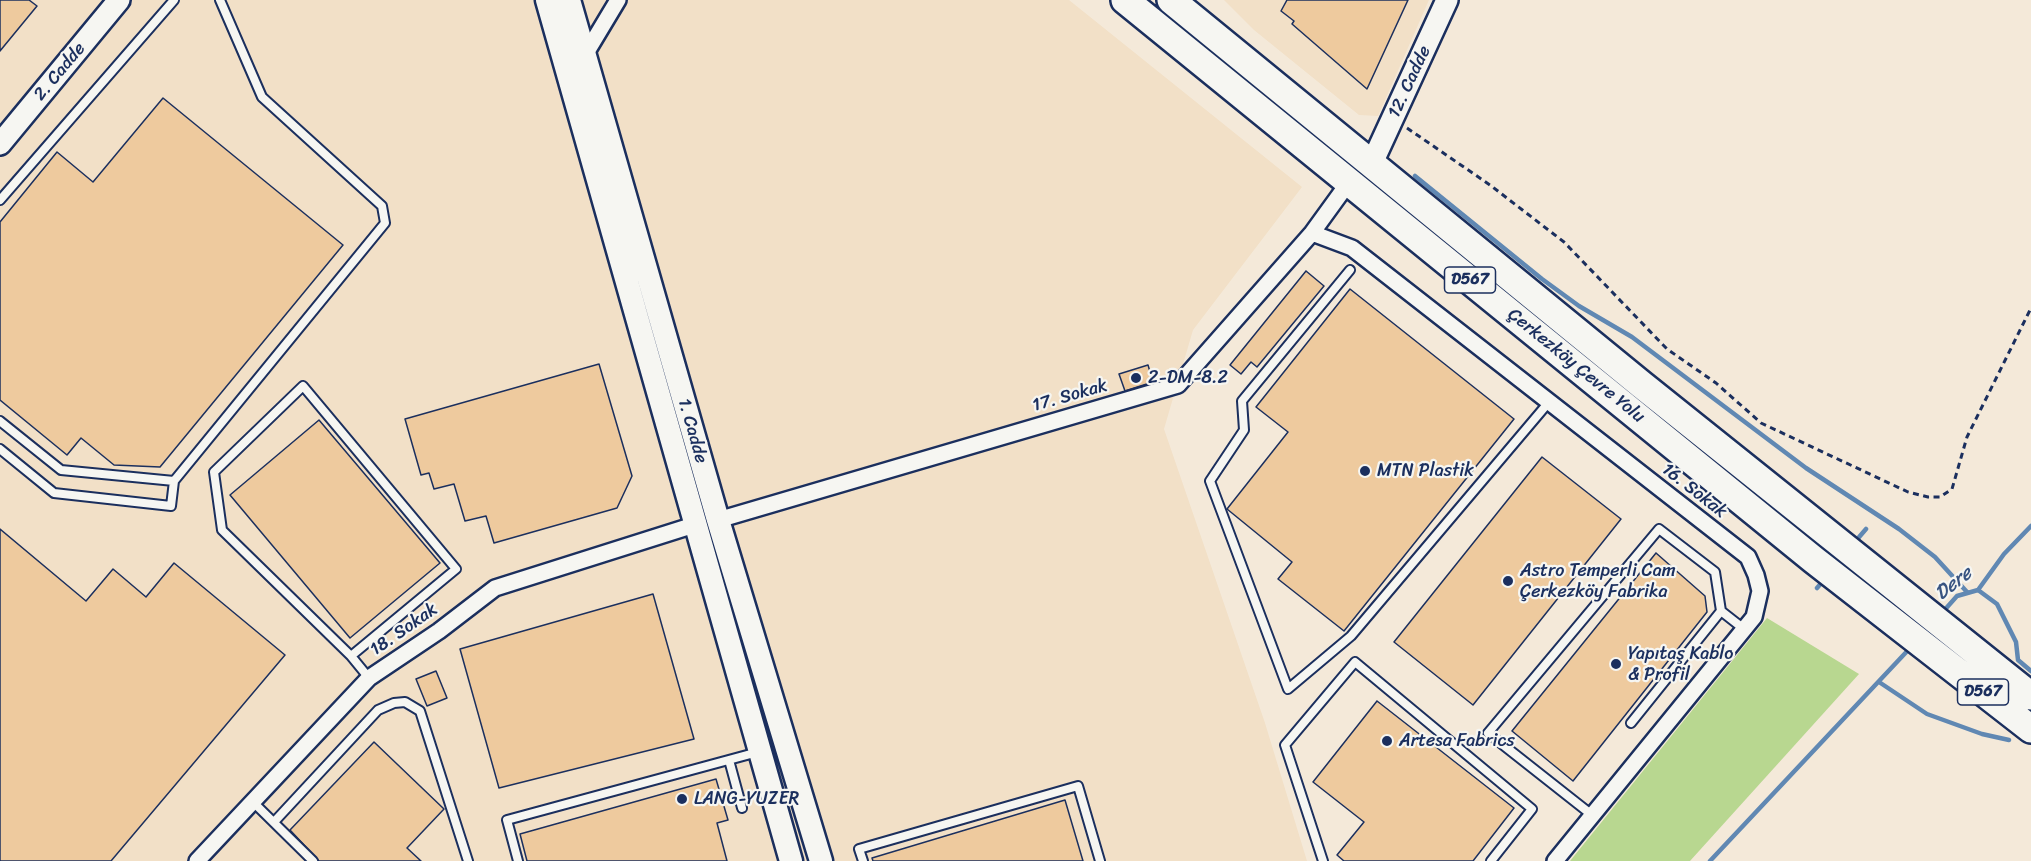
<!DOCTYPE html>
<html>
<head>
<meta charset="utf-8">
<style>
  body { margin:0 }
  canvas { display:block; background:#f4e9d9 }
</style>
</head>
<body>
<canvas width="2031" height="861"></canvas>
<script>
const g = document.querySelector('canvas').getContext('2d');
g.lineJoin = 'round';
function paint(path, color) { g.fillStyle = color; g.fill(path, 'evenodd'); }
const toPath = rows => new Path2D(rows.map(r => 'M' + r).join(''));
function trace(path, color, width, dash) { g.strokeStyle = color; g.lineWidth = width; g.lineCap = dash ? 'butt' : 'round'; g.setLineDash(dash || []); g.stroke(path); }
function write(font, color, halo, rows, align = 'center') {
  g.font = font + ' Sriracha,sans-serif'; g.lineWidth = 4.5; g.setLineDash([]); g.textBaseline = 'middle'; g.strokeStyle = halo; g.fillStyle = color; for (const [text, x, y, turn = 0] of rows) {
    g.save(); g.translate(x, y); g.rotate((+turn || 0) * Math.PI / 180); g.textAlign = isNaN(turn) ? turn : align; if (halo) g.strokeText(text, 0, 0); g.fillText(text, 0, 0); g.restore();
  }
}
const built = toPath([
  [0,0,1069,0,1302,187,1193,330,1164,429,1265,723,1307,861,0,861],
  [1224,0,1429,0,1378,116,1359,115,1254,30]
]);
const green = toPath([
  [1767,618,1859,674,1690,861,1570,861]
]);
const stream = toPath([
  [1415,176,1542,279,1579,306,1632,337,1806,468,1899,529,1935,557,1967,592],
  [1854,543,1866,529],
  [1817,588,1824,580],
  [1978,590,1997,604,2016,642,2018,660,2031,671],
  [1941,614,1957,596,1978,590,2004,554,2031,526],
  [1879,682,1927,714,1982,734,2009,740],
  [1710,861,1911,647]
]);
const building = toPath([
  [0,0,29,0,37,6,0,51,0,0],
  [1287,0,1408,0,1367,89,1292,24,1294,21,1281,11,1287,0],
  [163,98,343,245,160,467,114,465,81,438,67,455,0,400,0,222,57,152,93,182,163,98],
  [1306,271,1324,286,1257,367,1251,362,1241,374,1230,365,1306,271],
  [1350,289,1514,419,1344,631,1278,579,1292,562,1227,509,1288,432,1256,407,1350,289],
  [599,364,632,476,617,508,494,543,486,516,465,521,454,484,434,489,429,473,421,475,405,419,599,364],
  [1148,365,1153,382,1125,391,1119,374,1148,365],
  [319,420,440,563,350,638,230,495,319,420],
  [1542,457,1621,519,1473,705,1394,642,1542,457],
  [0,529,86,601,113,569,146,597,174,563,285,655,111,861,0,861,0,529],
  [1656,553,1705,596,1707,612,1573,781,1512,731,1656,553],
  [653,594,694,739,499,788,460,649,653,594],
  [436,671,447,698,427,706,416,679,436,671],
  [1377,701,1514,808,1473,861,1344,861,1337,855,1364,822,1313,782,1377,701],
  [374,742,444,809,407,848,421,861,319,861,290,830,374,742],
  [716,779,728,820,717,823,727,861,527,861,520,834,716,779],
  [1065,800,1083,861,873,861,872,858,1065,800]
]);
const path = toPath([
  [1407,128,1490,185,1564,242,1667,349,1716,383,1761,423,1908,492,1928,497,1940,497,1952,489,1967,437,2031,308]
]);
const lane = toPath([
  [0,200,174,0],
  [1350,270,1242,401,1244,430,1210,481,1288,689,1351,636,1549,402],
  [0,421,61,470,174,481,171,506,54,493,0,449],
  [174,481,385,223,382,206,262,97,220,0],
  [1721,611,1744,629],
  [351,656,456,569,303,386,214,472,222,530,351,656,369,678],
  [729,760,742,808],
  [253,802,313,861],
  [1592,815,1488,733,1659,529,1715,572,1721,611,1631,723],
  [274,822,378,710,394,703,405,702,420,711,468,861],
  [518,861,507,820,758,752],
  [863,861,859,849,1078,786,1100,861],
  [1323,861,1285,745,1355,662,1532,809,1491,861]
]);
const street = toPath([
  [585,55,618,0],
  [1312,233,1352,248,1748,557,1756,575,1760,591,1754,617,1555,861],
  [718,520,1178,385,1312,233,1349,182],
  [197,861,369,678,439,631,495,588,694,525]
]);
const secondary = toPath([
  [0,144,119,0],
  [1372,163,1447,0]
]);
const primary = toPath([
  [547,0,791,861],
  [569,0,718,520,821,861]
]);
const highway = toPath([
  [1125,0,1814,560,2031,729],
  [1171,0,1642,385,2031,696]
]);
const markers = [
  [1136,378,6,"#1b2f5e"],
  [1365,471,6,"#1b2f5e"],
  [1508,581,6,"#1b2f5e"],
  [1616,664,6,"#1b2f5e"],
  [1387,741,6,"#1b2f5e"],
  [682,799,6,"#1b2f5e"]
];
const shields = [
  [1470,280,51],
  [1983,692,51]
];
const shieldNames = [
  ["D567",1470,280],
  ["D567",1983,692]
];
const streetNames = [
  ["2. Cadde",60,72,-50],
  ["12. Cadde",1410,82,-65],
  ["Çerkezköy Çevre Yolu",1576,366,39],
  ["17. Sokak",1070,396,-16],
  ["1. Cadde",692,431,74],
  ["16. Sokak",1694,491,38],
  ["18. Sokak",404,630,-35]
];
const poiNames = [
  ["2-DM-8.2",1148,378],
  ["MTN Plastik",1377,471],
  ["Astro Temperli Cam",1520,571],
  ["Çerkezköy Fabrika",1520,592],
  ["Yapıtaş Kablo",1628,654],
  ["& Profil",1628,675],
  ["Artesa Fabrics",1399,741],
  ["LANG-YUZER",694,799]
];
const waterNames = [
  ["Dere",1954,584,-38]
];
paint(built, '#f2e0c7');
paint(green, '#b8d790');
trace(stream, '#6088b3', 4.5);
paint(building, '#eeca9e');
trace(building, '#1b2f5e', 1.5);
trace(lane, '#1b2f5e', 12);
trace(street, '#1b2f5e', 20);
trace(secondary, '#1b2f5e', 26);
trace(primary, '#1b2f5e', 27);
trace(highway, '#1b2f5e', 32);
trace(path, '#1b2f5e', 3, [6, 4.5]);
trace(lane, '#f6f6f2', 8);
trace(street, '#f6f6f2', 15);
trace(secondary, '#f6f6f2', 21);
trace(primary, '#f6f6f2', 22);
trace(highway, '#f6f6f2', 27);
for (const [x, y, r, color] of markers) { const dot = new Path2D(); dot.arc(x, y, r, 0, 2 * Math.PI); g.fillStyle = color; g.fill(dot); trace(dot, '#f6f6f2', 2); }
for (const [x, y, w] of shields) { const box = new Path2D(); box.roundRect(x - w / 2, y - 13, w, 26, 4.5); g.fillStyle = '#f6f6f2'; g.fill(box); trace(box, '#1b2f5e', 1.5); }
write('bold 16px', '#1b2f5e', null, shieldNames);
write('18px', '#1b2f5e', '#f6f6f2', streetNames);
write('18px', '#1b2f5e', '#f6f6f2', poiNames, 'left');
write('italic 20px', '#385482', '#f6f6f2', waterNames);
</script>
</body>
</html>
